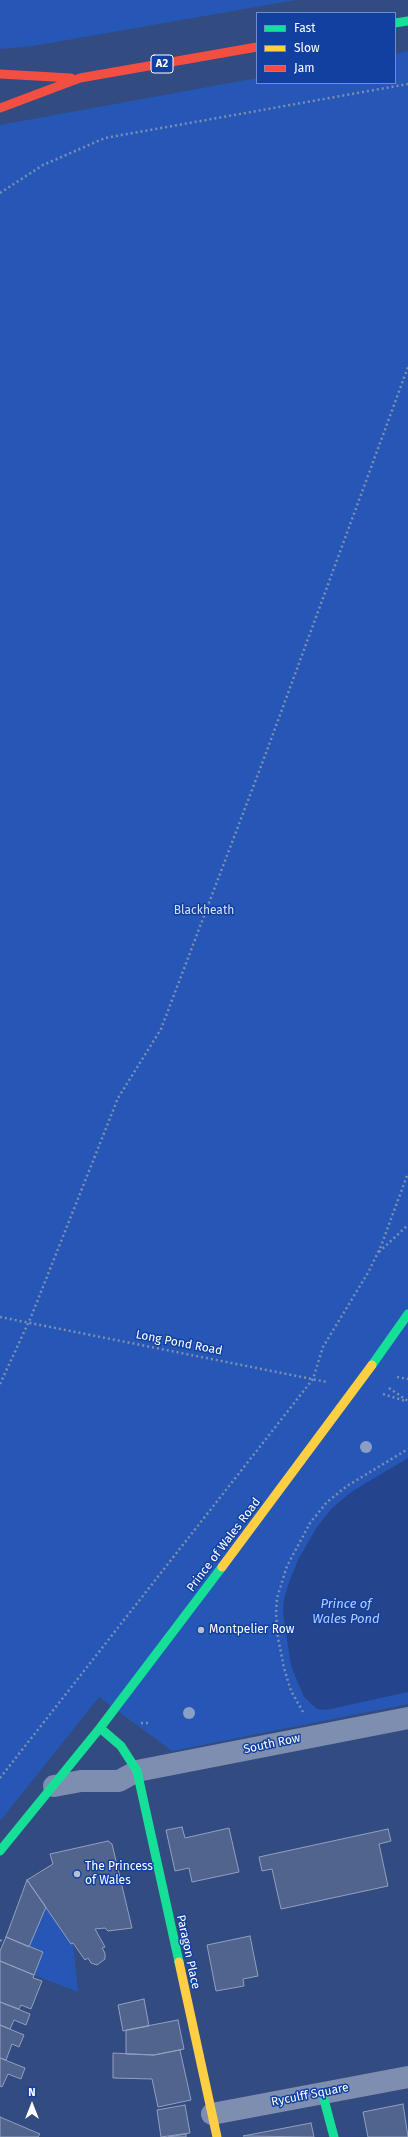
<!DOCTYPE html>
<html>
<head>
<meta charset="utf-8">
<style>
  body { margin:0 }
  #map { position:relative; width:408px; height:2137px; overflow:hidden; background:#324b80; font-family:"Fira Sans",sans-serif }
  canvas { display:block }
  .legend { position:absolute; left:256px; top:12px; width:140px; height:72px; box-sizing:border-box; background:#1240a0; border:1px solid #718cc6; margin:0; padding:5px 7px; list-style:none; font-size:12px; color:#fff }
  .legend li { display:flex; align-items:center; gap:8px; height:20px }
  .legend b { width:20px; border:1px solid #718cc6 }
  .north { position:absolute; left:12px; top:2085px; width:40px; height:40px; -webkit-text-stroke:3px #1240a0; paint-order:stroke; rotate:0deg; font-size:11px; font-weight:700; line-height:16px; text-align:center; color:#fff }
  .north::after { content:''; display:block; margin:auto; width:14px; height:18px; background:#fff; clip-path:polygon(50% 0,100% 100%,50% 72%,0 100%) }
</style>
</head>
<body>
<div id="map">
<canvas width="408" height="2137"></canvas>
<ul class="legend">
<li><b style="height:5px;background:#16e098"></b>Fast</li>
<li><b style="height:5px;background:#ffcf43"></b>Slow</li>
<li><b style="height:5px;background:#f24e42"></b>Jam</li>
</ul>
<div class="north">N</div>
</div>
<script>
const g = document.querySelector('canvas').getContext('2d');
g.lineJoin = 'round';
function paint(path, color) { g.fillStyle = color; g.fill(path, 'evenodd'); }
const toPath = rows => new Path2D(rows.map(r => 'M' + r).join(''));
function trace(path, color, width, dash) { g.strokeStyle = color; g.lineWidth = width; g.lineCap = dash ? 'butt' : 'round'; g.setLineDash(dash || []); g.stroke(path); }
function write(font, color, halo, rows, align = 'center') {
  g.font = font + ' "Fira Sans",sans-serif'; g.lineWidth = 3; g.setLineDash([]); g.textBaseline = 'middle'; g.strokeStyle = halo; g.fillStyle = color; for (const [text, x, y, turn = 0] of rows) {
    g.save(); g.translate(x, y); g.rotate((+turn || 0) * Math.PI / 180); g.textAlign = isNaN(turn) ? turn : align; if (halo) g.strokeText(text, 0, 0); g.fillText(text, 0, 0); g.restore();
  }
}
const green = toPath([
  [0,0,296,0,33,46,0,49],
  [408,51,408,1704,172,1751,99,1697,0,1821,0,125,257,78,257,83,395,83,395,54],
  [46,1907,71,1944,73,1943,78,1992,34,1975,29,1947]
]);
const water = toPath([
  [408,1458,408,1692,326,1710,317,1709,304,1697,291,1666,283,1613,284,1599,289,1582,299,1558,317,1527,332,1508,351,1492]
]);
const building = toPath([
  [182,1827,185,1838,229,1828,239,1872,192,1882,189,1868,175,1871,166,1830,182,1827],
  [388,1829,391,1841,379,1844,388,1886,281,1909,272,1869,262,1871,259,1857,388,1829],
  [108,1841,112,1844,132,1928,108,1931,105,1928,95,1929,105,1947,102,1948,105,1953,105,1959,97,1965,91,1963,88,1958,85,1960,73,1943,71,1944,27,1880,53,1864,50,1854,108,1841],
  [27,1880,46,1907,29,1947,6,1937,27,1880],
  [250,1936,258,1976,243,1979,244,1986,216,1991,207,1945,250,1936],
  [6,1937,43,1952,34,1975,0,1961,0,1951,6,1937],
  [0,1961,34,1975,33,1978,42,1981,31,2009,21,2005,19,2009,0,2002,0,1961],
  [144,1999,149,2026,123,2031,118,2005,144,1999],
  [0,2002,30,2014,26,2025,14,2020,10,2029,0,2025,0,2002],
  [178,2020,184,2049,154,2055,126,2054,126,2030,178,2020],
  [0,2025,24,2035,19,2047,12,2044,6,2060,0,2058,0,2025],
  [180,2050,191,2100,158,2107,152,2079,113,2078,113,2053,154,2055,180,2050],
  [0,2058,25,2068,21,2079,8,2074,2,2087,0,2086,0,2058],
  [403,2104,408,2137,368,2137,363,2112,403,2104],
  [185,2105,190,2133,161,2137,157,2110,185,2105],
  [0,2117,40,2134,38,2137,0,2137,0,2117],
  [311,2123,314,2137,243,2136,311,2123],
  [186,2134,186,2137,168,2137,186,2134]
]);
const path = toPath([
  [0,193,43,165,105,138,408,84],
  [379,1252,408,1225],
  [0,1317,327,1382],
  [397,1377,408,1379],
  [0,1384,31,1317,118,1098,161,1029,266,753,408,367],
  [389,1388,408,1401],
  [383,1394,405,1401],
  [303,1712,291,1691,284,1668,278,1638,276,1613,277,1598,287,1566,310,1523,327,1502,347,1486,408,1449],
  [141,1723,148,1723],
  [0,1778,313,1379,323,1347,369,1271,381,1246,408,1173],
  [0,1940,4,1942]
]);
const street = toPath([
  [54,1786,81,1781,119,1781,137,1771,408,1718],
  [212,2114,408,2077]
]);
const fast = toPath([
  [395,23,408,21],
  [372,1365,408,1314],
  [100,1728,121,1746,137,1771,179,1962],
  [0,1851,100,1728,222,1567],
  [322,2092,334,2137]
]);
const slow = toPath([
  [222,1567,372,1365],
  [179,1962,217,2137]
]);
const jam = toPath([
  [0,74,71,78],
  [0,108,80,78,257,47]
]);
const trees = [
  [366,1447],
  [189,1713]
];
const markers = [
  [201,1630,4,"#b7c0d3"],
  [77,1874,4,"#b7c0d3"]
];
const shields = [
  [162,64,22]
];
const shieldNames = [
  ["A2",162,64]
];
const parkNames = [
  ["Blackheath",204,911]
];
const streetNames = [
  ["Long Pond Road",179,1343,11],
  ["Prince of Wales Road",224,1545,-53],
  ["South Row",272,1744,-12],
  ["Paragon Place",188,1952,78],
  ["Ryculff Square",310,2095,-11]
];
const poiNames = [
  ["Montpelier Row",209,1630],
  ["The Princess",85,1867],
  ["of Wales",85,1881]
];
const waterNames = [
  ["Prince of",346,1604],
  ["Wales Pond",346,1619]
];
paint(green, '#2657b6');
paint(water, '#24458d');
paint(building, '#50648e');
trace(building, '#92a0be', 1);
trace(path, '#7d8eb0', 2.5, [2, 3]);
trace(street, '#7d8eb0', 22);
trace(fast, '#16e098', 9);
trace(slow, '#ffcf43', 9);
trace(jam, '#f24e42', 9);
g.fillStyle = '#8b9ec5';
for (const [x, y] of trees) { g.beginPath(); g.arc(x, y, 6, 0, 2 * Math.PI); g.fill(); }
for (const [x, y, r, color] of markers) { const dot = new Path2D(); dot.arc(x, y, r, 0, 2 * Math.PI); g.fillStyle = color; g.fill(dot); trace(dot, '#1240a0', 1.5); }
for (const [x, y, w] of shields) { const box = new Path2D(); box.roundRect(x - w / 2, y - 9, w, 18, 3); g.fillStyle = '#1240a0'; g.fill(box); trace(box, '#fff', 1); }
write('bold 11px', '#fff', null, shieldNames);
write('12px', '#d3e1fe', '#1240a0', parkNames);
write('12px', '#fff', '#1240a0', streetNames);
write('12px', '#fff', '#1240a0', poiNames, 'left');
write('italic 13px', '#b7cefb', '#1240a0', waterNames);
</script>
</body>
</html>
